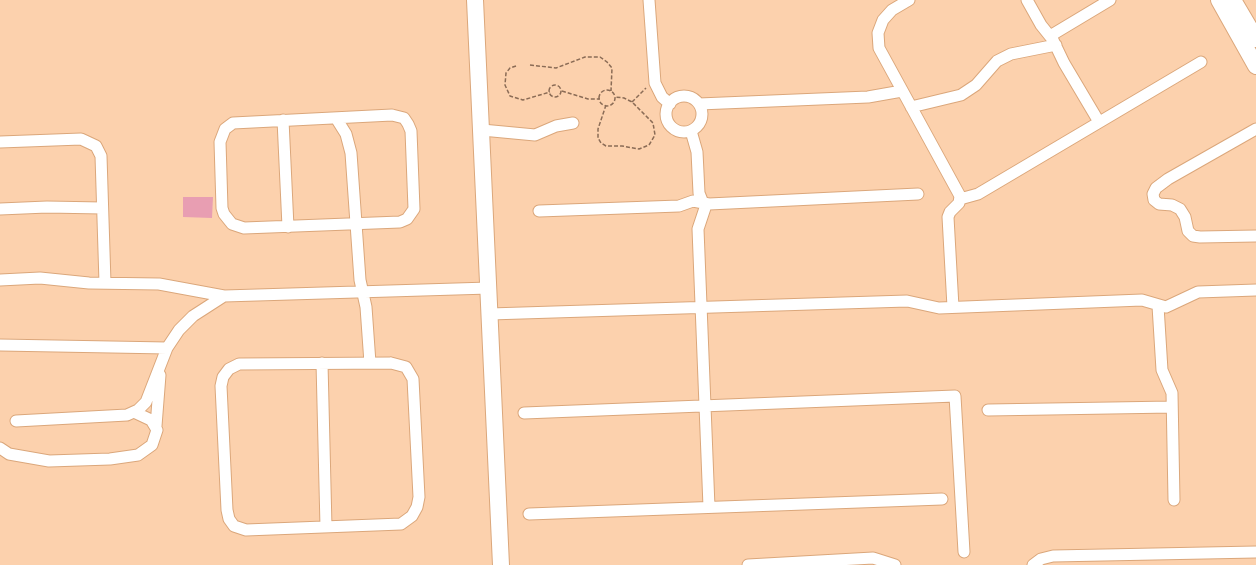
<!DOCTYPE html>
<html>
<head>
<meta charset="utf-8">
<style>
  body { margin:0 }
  canvas { display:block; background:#fcd1ad }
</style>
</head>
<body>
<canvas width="1256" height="565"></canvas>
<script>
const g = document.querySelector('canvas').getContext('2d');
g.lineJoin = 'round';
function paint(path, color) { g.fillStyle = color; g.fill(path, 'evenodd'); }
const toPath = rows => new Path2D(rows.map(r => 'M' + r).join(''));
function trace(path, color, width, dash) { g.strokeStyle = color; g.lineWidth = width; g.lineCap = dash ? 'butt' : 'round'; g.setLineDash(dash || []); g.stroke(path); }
const building = toPath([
  [183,197,213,197,212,218,183,217]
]);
const path = toPath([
  [530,65,556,68,585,57,600,57,607,62,612,68,611,91],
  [516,66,510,68,506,73,505,85,510,96,523,100,550,92],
  '549 91a6 6 0 1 1 12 0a6 6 0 1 1-12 0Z',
  '599 98a8 8 0 1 1 16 0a8 8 0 1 1-16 0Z',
  [562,91,588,99,600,99],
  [632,102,646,88],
  [606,105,598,129,598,138,601,143,606,146,622,146,639,149,649,145,655,135,653,123,632,102,624,98,615,97]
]);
const street = toPath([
  [649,0,655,83,662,97,670,104],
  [909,0,892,10,883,20,878,33,879,48,960,196,959,203,950,212,948,217,953,307],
  [1027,0,1041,25,1053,40,1064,63,1099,122],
  [1050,36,1110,0],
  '666 114a18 18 0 1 1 36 0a18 18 0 1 1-36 0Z',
  [699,104,868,97,902,91],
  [911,107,961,95,976,85,997,61,1011,54,1056,45],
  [392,115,404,118,408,124,411,131,414,209,407,219,400,222,244,228,232,224,224,214,222,208,220,142,225,129,233,123,392,115],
  [336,118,346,134,351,153,360,280,366,307,370,363],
  [283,120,288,227],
  [1256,129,1168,179,1156,188,1153,194,1154,200,1159,204,1172,205,1180,209,1185,217,1188,231,1193,236,1200,237,1256,236],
  [482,130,535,135,556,126,573,123],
  [691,131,697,152,699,193,705,208,698,229,709,507],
  [0,142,81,139,96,146,101,156,105,283],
  [960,199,978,194,1201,62],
  [0,209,47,207,102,208],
  [539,211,679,206,693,201,709,204,918,194],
  [0,280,40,278,89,283,159,284,224,296,489,288],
  [1158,306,1162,370,1172,393,1174,500],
  [490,314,907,301,939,308,1142,300,1166,307,1198,292,1256,290],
  [0,345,167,348],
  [322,363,326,527],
  [391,363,406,367,413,379,419,497,417,507,412,516,401,524,246,530,234,526,229,519,227,510,221,386,223,377,229,369,239,364,391,363],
  [988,410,1172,407],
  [524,413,955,396,964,552],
  [16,421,127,415,138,410,146,402,167,348,179,330,193,316,224,296],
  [156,426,160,375],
  [0,448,9,454,49,461,110,459,138,455,152,445,157,430,151,420,134,412],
  [529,514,942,499],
  [748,565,873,558,895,565],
  [1033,565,1041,559,1053,556,1256,552]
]);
const secondary = toPath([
  [475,0,501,565],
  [1219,0,1256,66],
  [1233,0,1256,39]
]);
paint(building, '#e89eb2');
trace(street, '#dba77b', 13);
trace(secondary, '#dba77b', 18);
trace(path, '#8b6c56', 1.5, [4, 2]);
trace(street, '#fff', 11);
trace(secondary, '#fff', 16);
</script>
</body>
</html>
